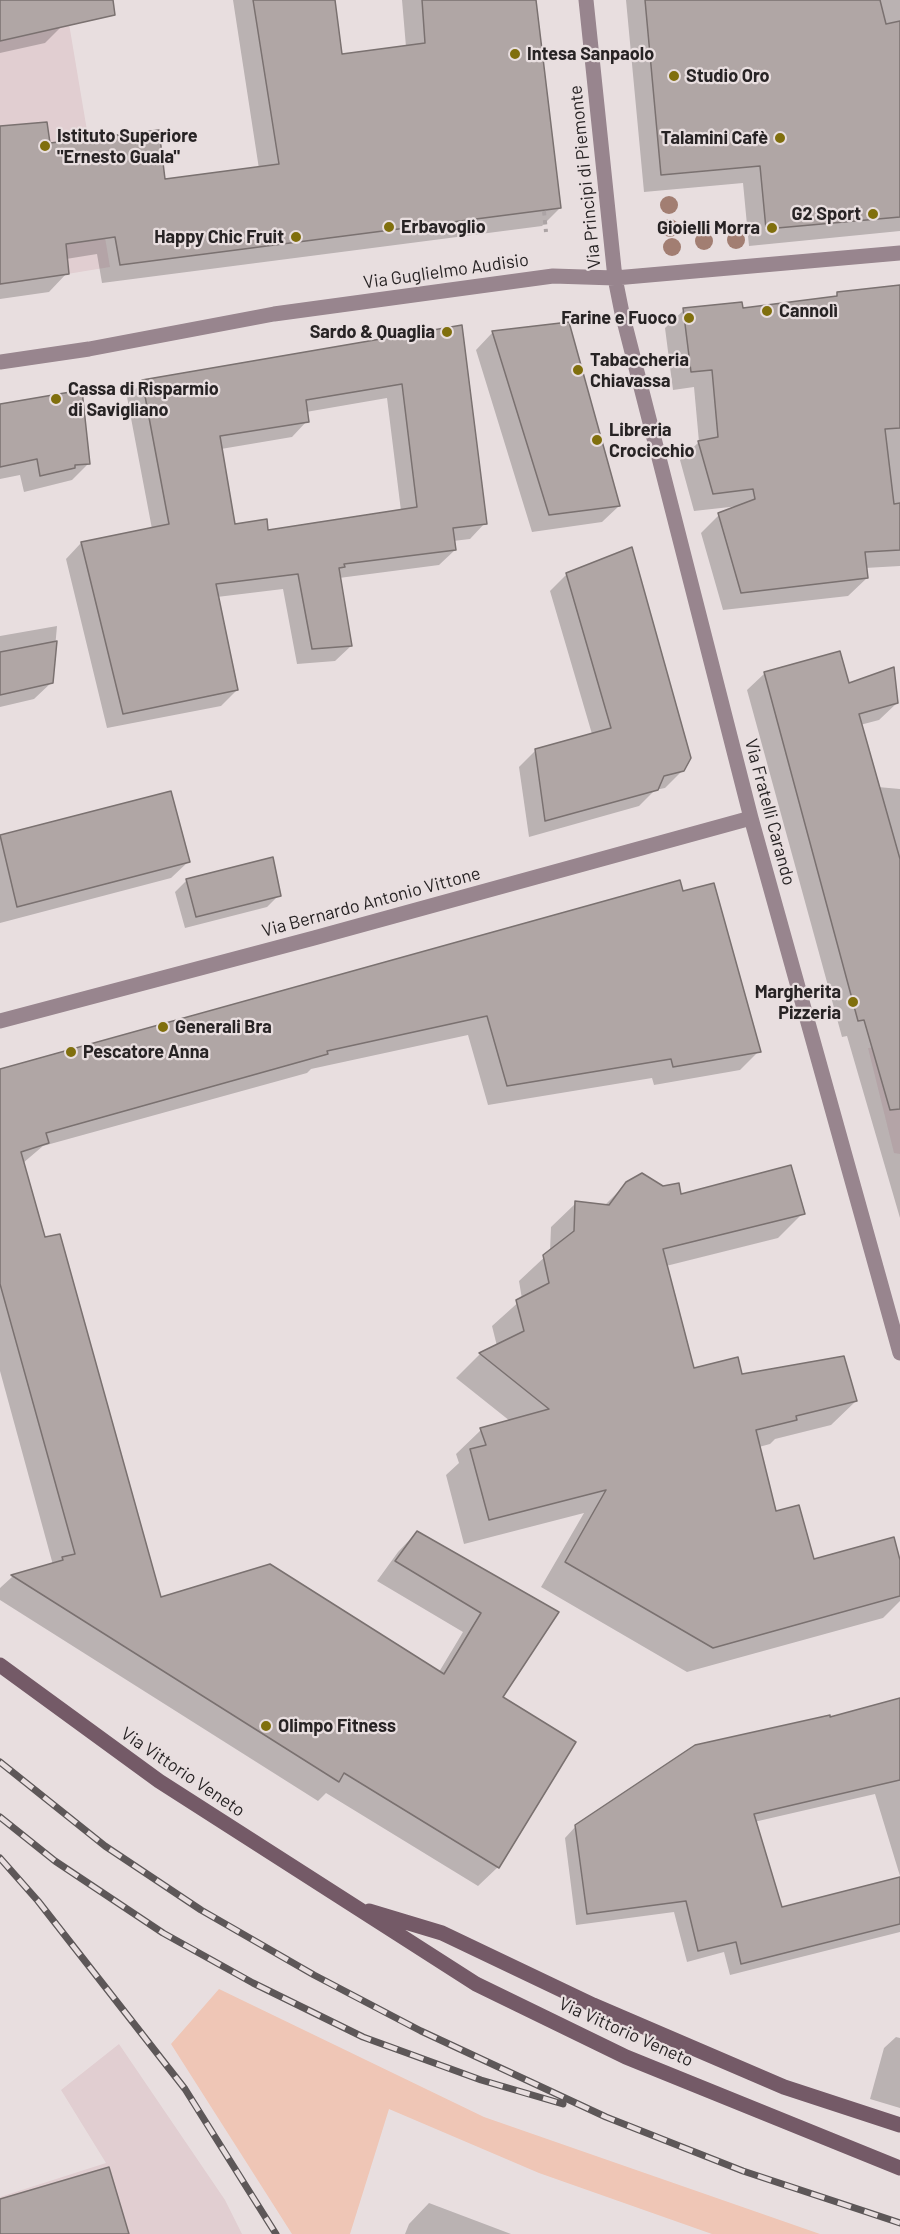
<!DOCTYPE html>
<html>
<head>
<meta charset="utf-8">
<style>
  body { margin:0 }
  canvas { display:block; background:#e8dedf }
</style>
</head>
<body>
<canvas width="900" height="2234"></canvas>
<script>
const g = document.querySelector('canvas').getContext('2d');
g.lineJoin = 'round';
function paint(path, color) { g.fillStyle = color; g.fill(path, 'evenodd'); }
const toPath = rows => new Path2D(rows.map(r => 'M' + r).join(''));
function trace(path, color, width, dash) { g.strokeStyle = color; g.lineWidth = width; g.lineCap = dash ? 'butt' : 'round'; g.setLineDash(dash || []); g.stroke(path); }
function write(font, color, halo, rows, align = 'center') {
  g.font = font + ' Barlow,sans-serif'; g.lineWidth = 4.5; g.setLineDash([]); g.textBaseline = 'middle'; g.strokeStyle = halo; g.fillStyle = color; for (const [text, x, y, turn = 0] of rows) {
    g.save(); g.translate(x, y); g.rotate((+turn || 0) * Math.PI / 180); g.textAlign = isNaN(turn) ? turn : align; if (halo) g.strokeText(text, 0, 0); g.fillText(text, 0, 0); g.restore();
  }
}
const built = toPath([
  [0,0,65,0,110,267,0,285],
  [900,1045,900,1154,894,1153,868,1048],
  [119,2044,225,2200,242,2234,0,2234,0,2197,106,2163,61,2090]
]);
const green = toPath([
  [219,1989,484,2117,820,2234,712,2234,539,2173,389,2109,350,2234,292,2234,171,2044]
]);
const shadow = toPath([
  [0,0,56,0,62,26,45,43,0,53],
  [233,0,333,0,341,56,406,47,402,0,535,0,560,208,542,226,102,283,97,254,66,259,67,273,49,292,0,299,0,128,164,181,259,169],
  [626,0,900,0,900,231,749,246,743,183,644,192],
  [900,286,900,566,865,568,867,578,848,596,723,610,701,533,719,515,739,506,694,511,680,460,699,442,694,387,673,390,665,328,684,310,741,309,834,298,838,294],
  [568,323,619,506,602,522,532,532,476,350,492,333],
  [461,327,485,523,470,539,453,541,455,550,439,565,339,578,351,646,335,661,297,664,283,589,217,597,237,690,221,706,107,728,66,559,81,543,152,529,127,397,143,382],
  [387,398,401,511,267,531,233,526,221,449,292,437,307,421,306,412],
  [0,405,89,463,72,480,24,492,20,475,0,479],
  [567,574,683,770,665,788,655,790,639,806,529,837,519,767,536,750,592,734,550,591],
  [57,626,52,682,34,699,0,707,0,636],
  [765,673,848,685,897,703,879,720,860,725,878,787,900,789,900,1218,847,1036,842,1037,747,690],
  [169,793,188,862,171,878,0,923,0,837],
  [187,880,279,895,267,907,185,928,175,892],
  [682,893,759,1051,740,1070,654,1085,652,1078,488,1105,468,1035,311,1069,307,1073,43,1146,23,1163,44,1239,160,1598,439,1672,463,1632,377,1581,398,1552,417,1532,556,1613,501,1698,574,1743,498,1867,478,1886,326,1793,318,1801,0,1600,0,1588,12,1577,53,1565,0,1371,0,1072],
  [627,1183,680,1196,803,1213,778,1238,666,1266,692,1370,741,1376,856,1401,831,1425,775,1439,770,1444,759,1447,775,1513,813,1560,900,1566,900,1601,883,1618,687,1672,541,1587,584,1513,464,1544,446,1475,459,1463,456,1454,481,1430,510,1421,456,1378,480,1354,497,1346,492,1326,522,1299,519,1281,550,1252,551,1227,576,1203,604,1206],
  [900,1700,900,1876,875,1794,754,1822,781,1909,900,1879,900,1932,730,1975,724,1952,687,1962,674,1912,576,1925,565,1838,576,1826,829,1719],
  [896,2037,900,2038,900,2108,870,2099,884,2048],
  [429,2203,511,2234,405,2234,409,2224]
]);
const building = toPath([
  [0,0,113,0,115,15,0,41,0,0],
  [253,0,335,0,342,54,425,43,422,0,536,0,561,208,120,265,115,237,66,244,69,274,0,284,0,126,47,122,50,143,159,130,165,179,279,164,253,0],
  [645,0,880,0,886,24,900,21,900,217,766,229,760,166,661,175,645,0],
  [900,285,900,428,885,429,894,504,900,503,900,550,865,552,868,578,741,593,718,513,755,499,753,489,713,494,698,441,718,437,712,370,691,372,683,308,742,302,743,308,837,296,837,292,900,285],
  [569,322,620,506,549,515,492,331,569,322],
  [462,325,487,524,453,528,456,550,344,564,345,567,339,568,352,646,312,649,298,574,216,584,238,690,123,714,81,542,169,524,142,380,462,325],
  [402,384,417,507,268,530,267,519,235,524,220,436,309,422,306,400,402,384],
  [82,390,90,464,75,465,75,468,40,476,37,459,0,467,0,404,82,390],
  [632,547,691,758,684,771,664,776,658,790,545,821,535,749,611,728,566,573,632,547],
  [57,641,53,683,0,695,0,652,57,641],
  [840,651,849,683,894,667,898,703,859,714,900,859,900,1109,890,1110,864,1020,858,1021,764,672,840,651],
  [171,791,190,862,17,907,0,835,171,791],
  [273,857,281,896,196,917,186,879,273,857],
  [680,880,683,891,714,883,761,1052,673,1067,671,1059,507,1086,487,1016,327,1051,328,1054,46,1133,49,1143,21,1152,45,1237,60,1234,161,1597,270,1564,444,1674,481,1613,395,1561,417,1531,559,1612,503,1697,576,1742,499,1868,344,1773,339,1782,11,1575,63,1560,62,1557,75,1554,0,1284,0,1069,680,880],
  [791,1165,805,1214,663,1249,694,1368,738,1357,742,1374,844,1356,857,1401,796,1416,797,1420,756,1430,776,1511,799,1505,814,1559,894,1537,900,1560,900,1596,713,1648,565,1562,606,1490,489,1520,470,1449,486,1445,480,1428,549,1409,479,1353,524,1331,516,1300,549,1283,543,1255,574,1231,575,1201,609,1205,626,1182,642,1173,663,1186,679,1183,681,1194,791,1165],
  [900,1698,900,1780,754,1814,782,1907,900,1877,900,1924,741,1964,736,1942,698,1951,686,1901,587,1914,575,1825,695,1745,830,1715,830,1717,900,1698],
  [109,2167,129,2234,0,2234,0,2199,109,2167]
]);
const path = toPath([
  [544,211,546,232]
]);
const street = toPath([
  [586,0,615,278,622,313,751,818,900,1353],
  [0,362,89,349,274,314,553,276,615,278,900,253],
  [0,1021,314,938,751,818]
]);
const secondary = toPath([
  [0,1665,159,1781,476,1984,626,2057,900,2168],
  [369,1911,442,1933,593,2005,784,2087,900,2125]
]);
const rail = toPath([
  [0,1762,105,1846,201,1910,314,1975,421,2031,606,2117,743,2171,900,2223],
  [0,1817,55,1861,163,1933,253,1983,363,2037,481,2080,563,2104],
  [0,1858,38,1901,185,2089,276,2234]
]);
const trees = [
  [669,205],
  [670,228],
  [736,240],
  [704,241],
  [672,247]
];
const markers = [
  [515,54,6,"#806f0d"],
  [674,76,6,"#806f0d"],
  [780,138,6,"#806f0d"],
  [45,146,6,"#806f0d"],
  [873,214,6,"#806f0d"],
  [389,227,6,"#806f0d"],
  [772,228,6,"#806f0d"],
  [296,237,6,"#806f0d"],
  [767,311,6,"#806f0d"],
  [689,318,6,"#806f0d"],
  [447,332,6,"#806f0d"],
  [578,370,6,"#806f0d"],
  [56,399,6,"#806f0d"],
  [597,440,6,"#806f0d"],
  [853,1002,6,"#806f0d"],
  [163,1027,6,"#806f0d"],
  [71,1052,6,"#806f0d"],
  [266,1726,6,"#806f0d"]
];
const poiNames = [
  ["Intesa Sanpaolo",527,54],
  ["Studio Oro",686,76],
  ["Istituto Superiore",57,136],
  ["\"Ernesto Guala\"",57,157],
  ["Talamini Cafè",768,138,"right"],
  ["G2 Sport",861,214,"right"],
  ["Erbavoglio",401,227],
  ["Gioielli Morra",760,228,"right"],
  ["Happy Chic Fruit",284,237,"right"],
  ["Cannolì",779,311],
  ["Farine e Fuoco",677,318,"right"],
  ["Sardo & Quaglia",435,332,"right"],
  ["Tabaccheria",590,360],
  ["Chiavassa",590,381],
  ["Cassa di Risparmio",68,389],
  ["di Savigliano",68,410],
  ["Libreria",609,430],
  ["Crocicchio",609,451],
  ["Margherita",841,992,"right"],
  ["Pizzeria",841,1013,"right"],
  ["Generali Bra",175,1027],
  ["Pescatore Anna",83,1052],
  ["Olimpo Fitness",278,1726]
];
const streetNames = [
  ["Via Principi di Piemonte",585,177,-96],
  ["Via Guglielmo Audisio",446,271,-8],
  ["Via Fratelli Carando",770,812,75],
  ["Via Bernardo Antonio Vittone",371,902,-15],
  ["Via Vittorio Veneto",183,1772,34],
  ["Via Vittorio Veneto",626,2032,24]
];
paint(built, '#e1ced1');
paint(green, '#efc6b6');
paint(shadow, '#0003');
paint(building, '#b0a6a5');
trace(building, '#7a7170', 1.5);
trace(path, '#aca4a5', 4, [4.5, 4.5]);
trace(street, '#98858e', 15);
trace(secondary, '#745a67', 15);
trace(rail, '#5d5758', 7);
trace(rail, '#e8dedf', 4.5, [14]);
g.fillStyle = '#a27e72';
for (const [x, y] of trees) { g.beginPath(); g.arc(x, y, 9, 0, 2 * Math.PI); g.fill(); }
for (const [x, y, r, color] of markers) { const dot = new Path2D(); dot.arc(x, y, r, 0, 2 * Math.PI); g.fillStyle = color; g.fill(dot); trace(dot, '#e8dedf', 2); }
write('bold 18px', '#272324', '#e8dedf', poiNames, 'left');
write('18px', '#272324', '#e8dedf', streetNames);
</script>
</body>
</html>
